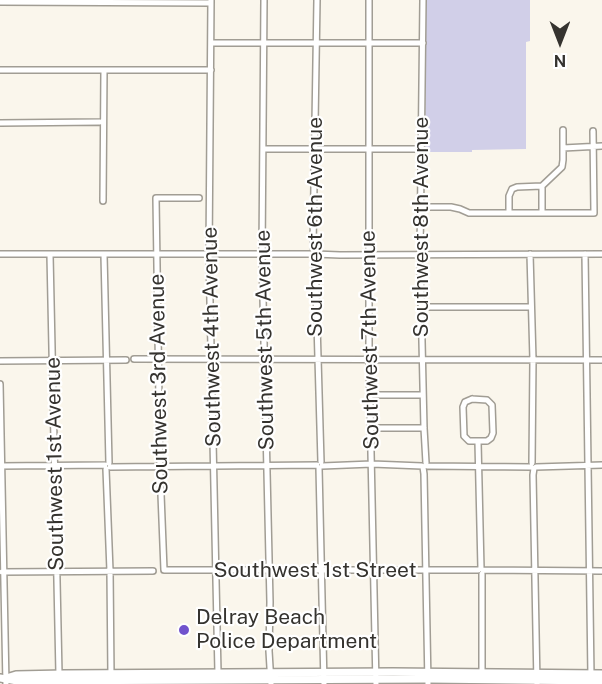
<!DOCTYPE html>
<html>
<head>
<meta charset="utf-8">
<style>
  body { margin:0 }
  #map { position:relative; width:602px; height:684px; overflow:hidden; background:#faf6ec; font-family:"Public Sans",sans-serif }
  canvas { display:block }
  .north { position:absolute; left:530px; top:12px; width:60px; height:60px; -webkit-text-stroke:4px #fff; paint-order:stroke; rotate:180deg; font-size:16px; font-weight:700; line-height:24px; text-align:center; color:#35332f }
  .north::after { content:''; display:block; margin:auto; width:21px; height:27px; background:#35332f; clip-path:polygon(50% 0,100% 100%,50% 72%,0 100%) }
</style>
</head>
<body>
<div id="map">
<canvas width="602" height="684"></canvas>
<div class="north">N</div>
</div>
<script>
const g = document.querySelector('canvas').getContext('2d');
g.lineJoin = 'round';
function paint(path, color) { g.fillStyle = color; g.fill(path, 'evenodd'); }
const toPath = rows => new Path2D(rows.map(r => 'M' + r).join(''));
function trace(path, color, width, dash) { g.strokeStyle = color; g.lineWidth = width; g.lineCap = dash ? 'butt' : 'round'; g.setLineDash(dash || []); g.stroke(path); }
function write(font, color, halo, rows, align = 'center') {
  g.font = font + ' "Public Sans",sans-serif'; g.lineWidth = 4.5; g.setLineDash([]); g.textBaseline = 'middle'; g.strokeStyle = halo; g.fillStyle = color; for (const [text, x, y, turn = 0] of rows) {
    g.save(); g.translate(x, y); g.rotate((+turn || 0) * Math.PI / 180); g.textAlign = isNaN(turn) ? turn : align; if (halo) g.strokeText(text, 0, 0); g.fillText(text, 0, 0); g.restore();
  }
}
const green = toPath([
  [426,0,530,0,530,41,526,42,526,149,472,150,472,152,425,152]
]);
const minor = toPath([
  [211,0,209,255,218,673],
  [264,0,262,255,270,602,269,651,271,684],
  [317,0,313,247,315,254,321,462],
  [369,0,369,360,376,684],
  [423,0,420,255,424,428,426,463],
  [0,2,211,3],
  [211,43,423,43],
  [0,70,211,70],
  [0,123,100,122],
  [563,148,602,146],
  [263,149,422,149],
  [199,198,156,198,160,469,164,570,478,570],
  [103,201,104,70],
  [421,207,451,207,460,209,469,213,594,213,593,131],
  [509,213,509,196,512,189,517,187,542,186,562,167,563,160,563,130],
  [542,213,542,186],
  [0,254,315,254,340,255,602,254],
  [530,254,533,360,532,463],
  [585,254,591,676],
  [50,255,59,674],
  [104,255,109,463],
  [421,307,531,307],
  [134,359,602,360],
  [0,361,126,360],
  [0,384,6,684],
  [371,395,423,395],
  [472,399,487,400,492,405,493,433,491,438,487,441,469,441,464,436,463,407,465,402,472,399],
  [371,428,424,428],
  [478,442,481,569],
  [0,466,105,465],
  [322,466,372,464,422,466],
  [427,466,531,467],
  [110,467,317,465],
  [423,467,424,474,428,684],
  [536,467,602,465],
  [319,468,324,684],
  [534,468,533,475,537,684],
  [106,469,110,571,111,676],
  [483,570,602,571],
  [2,572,153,571],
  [482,574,482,676]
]);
const major = toPath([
  [0,678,17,681,428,679,602,681],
  [6,678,16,675,64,674,393,672,602,674]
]);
const markers = [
  [184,630,6,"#7153cd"]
];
const streetNames = [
  ["Southwest 6th Avenue",316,227,-90],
  ["Southwest 8th Avenue",422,227,-90],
  ["Southwest 4th Avenue",212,337,-91],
  ["Southwest 5th Avenue",265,340,-91],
  ["Southwest 7th Avenue",370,340,-91],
  ["Southwest 3rd Avenue",159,384,-91],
  ["Southwest 1st Avenue",55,464,-91],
  ["Southwest 1st Street",315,571]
];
const poiNames = [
  ["Delray Beach",196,618],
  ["Police Department",196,642]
];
paint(green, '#d1cfe8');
trace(minor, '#a19d94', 8);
trace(major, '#a19d94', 10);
trace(minor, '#fff', 5);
trace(major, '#fff', 7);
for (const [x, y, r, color] of markers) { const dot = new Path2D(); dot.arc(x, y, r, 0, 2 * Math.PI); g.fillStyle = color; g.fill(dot); trace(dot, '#fff', 2); }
write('21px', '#35332f', '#fff', streetNames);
write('21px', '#35332f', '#fff', poiNames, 'left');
</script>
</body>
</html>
